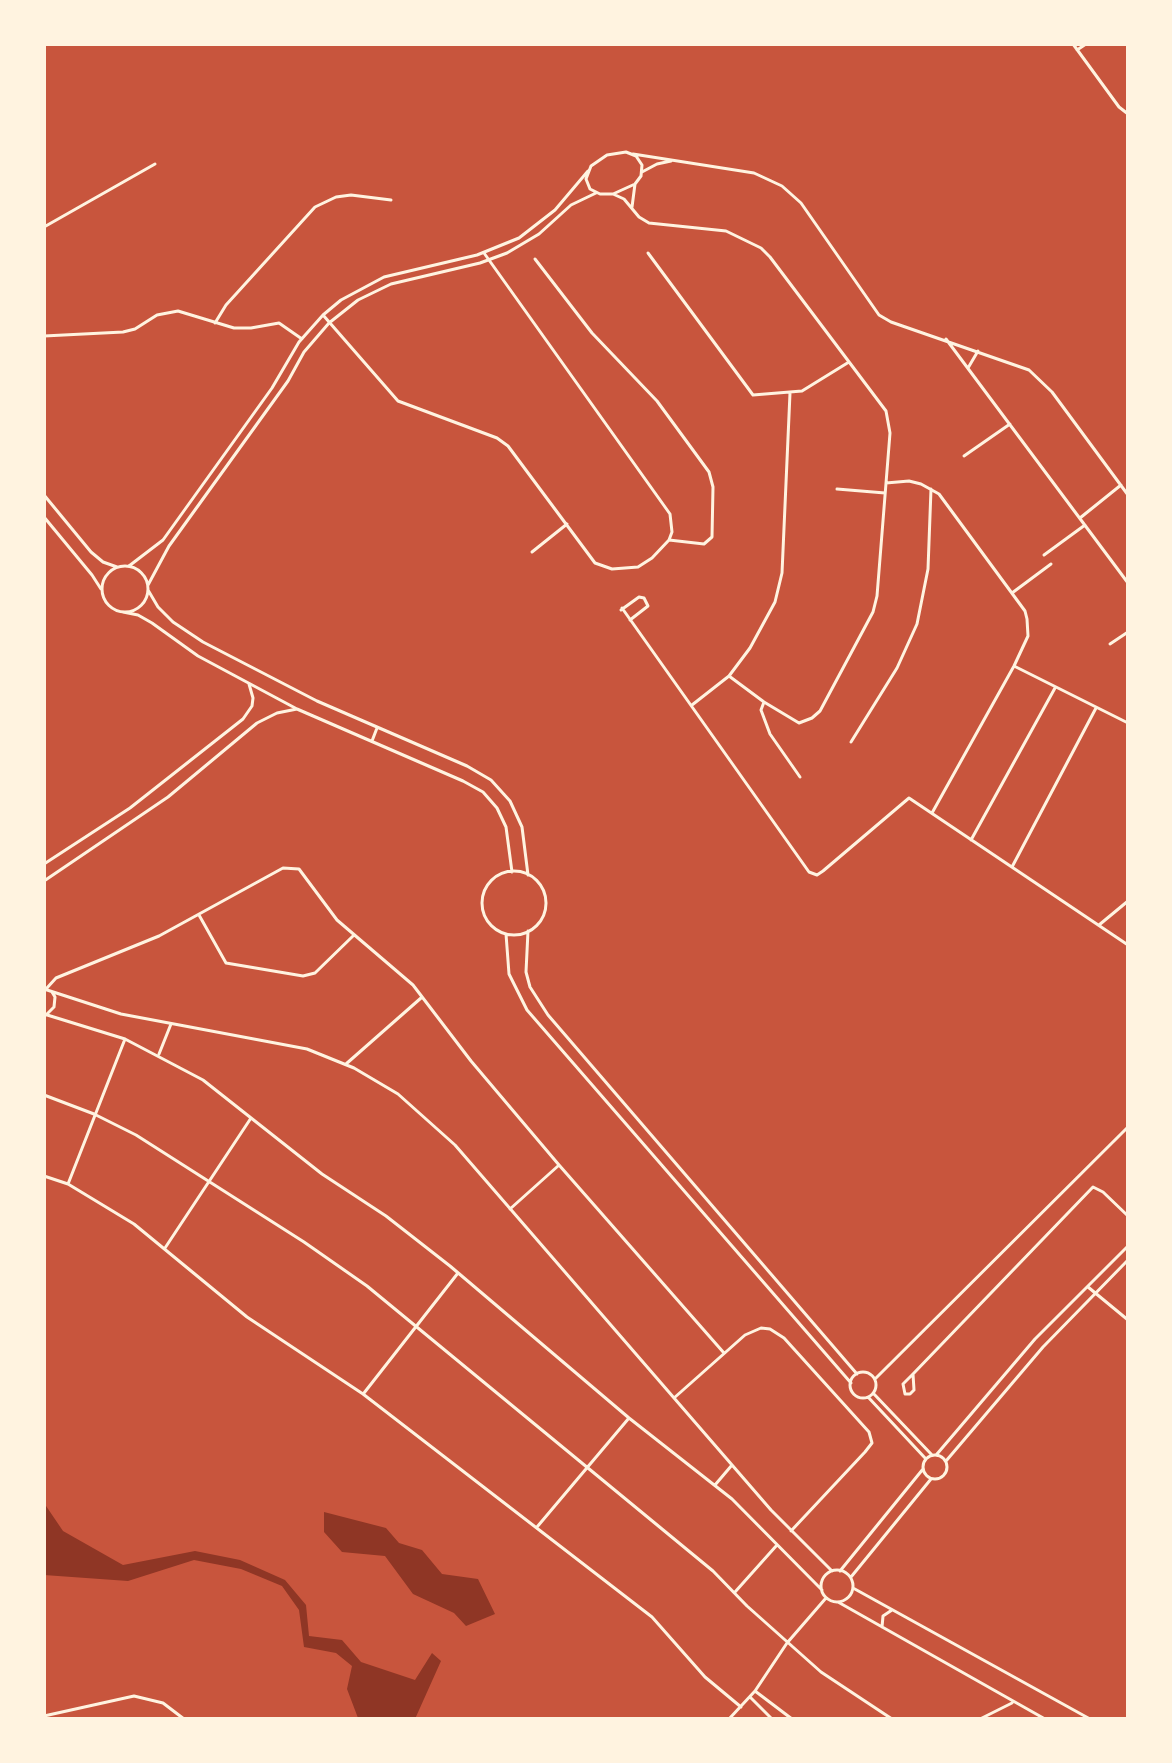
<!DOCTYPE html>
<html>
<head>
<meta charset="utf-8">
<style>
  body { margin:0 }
  #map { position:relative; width:1172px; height:1763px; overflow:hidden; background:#c8553d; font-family:"PT Sans",sans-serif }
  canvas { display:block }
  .frame { position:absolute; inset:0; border:46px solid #fff3e0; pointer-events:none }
</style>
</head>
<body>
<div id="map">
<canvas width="1172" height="1763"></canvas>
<div class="frame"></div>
</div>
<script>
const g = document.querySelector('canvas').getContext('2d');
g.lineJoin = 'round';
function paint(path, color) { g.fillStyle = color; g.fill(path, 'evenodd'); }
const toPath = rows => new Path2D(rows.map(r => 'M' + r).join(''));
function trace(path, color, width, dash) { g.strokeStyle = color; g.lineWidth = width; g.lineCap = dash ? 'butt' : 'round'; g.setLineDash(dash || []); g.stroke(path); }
const water = toPath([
  [44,1503,63,1531,123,1565,195,1551,240,1560,285,1580,306,1605,309,1636,342,1640,361,1662,415,1680,432,1653,441,1661,415,1719,358,1718,347,1689,352,1666,336,1653,304,1647,299,1610,282,1586,241,1569,194,1560,128,1581,44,1575],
  [324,1512,386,1528,399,1543,422,1550,442,1574,478,1579,495,1614,466,1626,454,1613,413,1594,385,1556,342,1552,324,1532]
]);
const minor = toPath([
  [1073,44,1119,107,1128,114],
  [1077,50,1086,44],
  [626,152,636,156,642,165,641,176,635,184,613,194,600,194,590,189,586,179,591,166,607,155,626,152],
  [633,154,754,173,782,186,801,203,879,315,891,322,1029,370,1052,392,1128,495],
  [642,172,657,164,671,161],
  [613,194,624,199,639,217,649,223,726,231,761,248,770,257,886,411,890,433,877,596,873,612,820,711,812,718,799,723,764,702,729,676,750,648,775,602,782,573,790,393],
  [632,207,635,184],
  [44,227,155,164],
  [648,253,753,395,802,391,849,362],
  [535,259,592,333,657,401,709,472,713,487,712,537,704,544,669,540],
  [323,315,398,401,497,438,508,446,595,563,612,569,638,567,652,558,669,540,672,532,670,514,484,253],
  [215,323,226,305,315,207,336,197,351,195,391,200],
  [44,336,123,332,135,329,157,315,178,311,234,328,251,328,279,323,302,339],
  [946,339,1128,583],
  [968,368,978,351],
  [964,456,1010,424],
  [886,483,909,481,921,484,939,494,1025,611,1027,619,1028,636,1014,666,932,813],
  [837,489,885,493],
  [44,495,91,552,103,562,117,567],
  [44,517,92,575,101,589],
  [1080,518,1121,485],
  [532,552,567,524],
  [1044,555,1085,525],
  '102 589a23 23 0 1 1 46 0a23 23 0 1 1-46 0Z',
  [129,566,163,540,272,388,299,342,323,315,341,300,384,277,477,255,519,238,555,210,588,171],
  [148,585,169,546,288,381,304,352,329,323,358,300,391,284,480,263,507,253,539,234,571,205,596,193],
  [148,590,158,607,173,622,203,642,317,701,467,766,491,780,510,801,522,827,528,875],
  [1012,593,1051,564],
  [622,608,809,872,817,875,823,871,909,798,1128,945],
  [621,610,639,597,644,598,648,606,630,620],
  [123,612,138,615,152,623,198,656,297,709,463,781,483,792,497,808,506,827,512,872],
  [1110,644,1128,632],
  [1014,666,1128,723],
  [764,702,761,710,770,734,800,777],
  [692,705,729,676],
  [372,741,377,728],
  [851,742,897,668,917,624,928,569,931,489],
  [971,840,1055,688],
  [44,864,130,808,243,719,252,706,253,698,249,684],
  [1012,867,1096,708],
  '482 903a32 32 0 1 1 64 0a32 32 0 1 1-64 0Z',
  [44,881,168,797,257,723,277,713,297,709],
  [199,915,226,963,303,976,315,973,353,936],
  [1099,925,1128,901],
  [528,931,526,972,530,987,548,1015,857,1374],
  [506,934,509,974,527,1010,851,1383],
  [44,989,121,1014,307,1049,354,1068,398,1094,455,1145,771,1510,832,1571],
  [46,989,56,978,159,936,283,868,299,869,337,920,413,985,471,1061,559,1165,724,1353],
  [44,1014,125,1039,203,1080,322,1174,386,1216,450,1266,629,1418,732,1499,822,1590],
  [46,1015,54,1007,55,997,52,992],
  [159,1054,171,1024],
  [346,1064,421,998],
  [44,1095,94,1114,136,1135,304,1242,367,1286,713,1571,747,1606,821,1672,892,1719],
  [44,1176,68,1184,134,1224,247,1317,363,1394,652,1617,705,1677,741,1707],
  [68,1184,125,1039],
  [510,1209,558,1166],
  [165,1248,251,1118],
  [1088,1287,1128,1320],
  '850 1385a13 13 0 1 1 26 0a13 13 0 1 1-26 0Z',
  [913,1374,1093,1187,1103,1192,1128,1216],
  [913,1374,914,1390,910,1394,905,1394,903,1384,913,1374],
  [875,1379,1128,1127],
  [364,1393,458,1273],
  [873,1393,932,1455],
  [868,1397,926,1459],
  [674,1398,745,1335,761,1328,770,1329,784,1338,869,1432,872,1443,865,1452,791,1531],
  [937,1454,1035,1339,1128,1246],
  '923 1467a12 12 0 1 1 24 0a12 12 0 1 1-24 0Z',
  [946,1461,1043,1347,1128,1260],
  [715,1485,732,1465],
  [537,1527,629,1418],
  '821 1586a16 16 0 1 1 32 0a16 16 0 1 1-32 0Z',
  [840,1571,923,1469],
  [851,1577,931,1479],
  [853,1588,1090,1719],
  [735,1592,777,1545],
  [838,1602,1045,1719],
  [882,1627,883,1616,892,1610],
  [755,1691,792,1719],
  [750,1697,772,1719],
  [44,1716,134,1696,163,1703,184,1719],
  [729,1719,755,1691,787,1643,826,1598],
  [980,1719,1012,1703]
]);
paint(water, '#8f3625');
trace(minor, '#fff3e0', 3);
</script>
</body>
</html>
